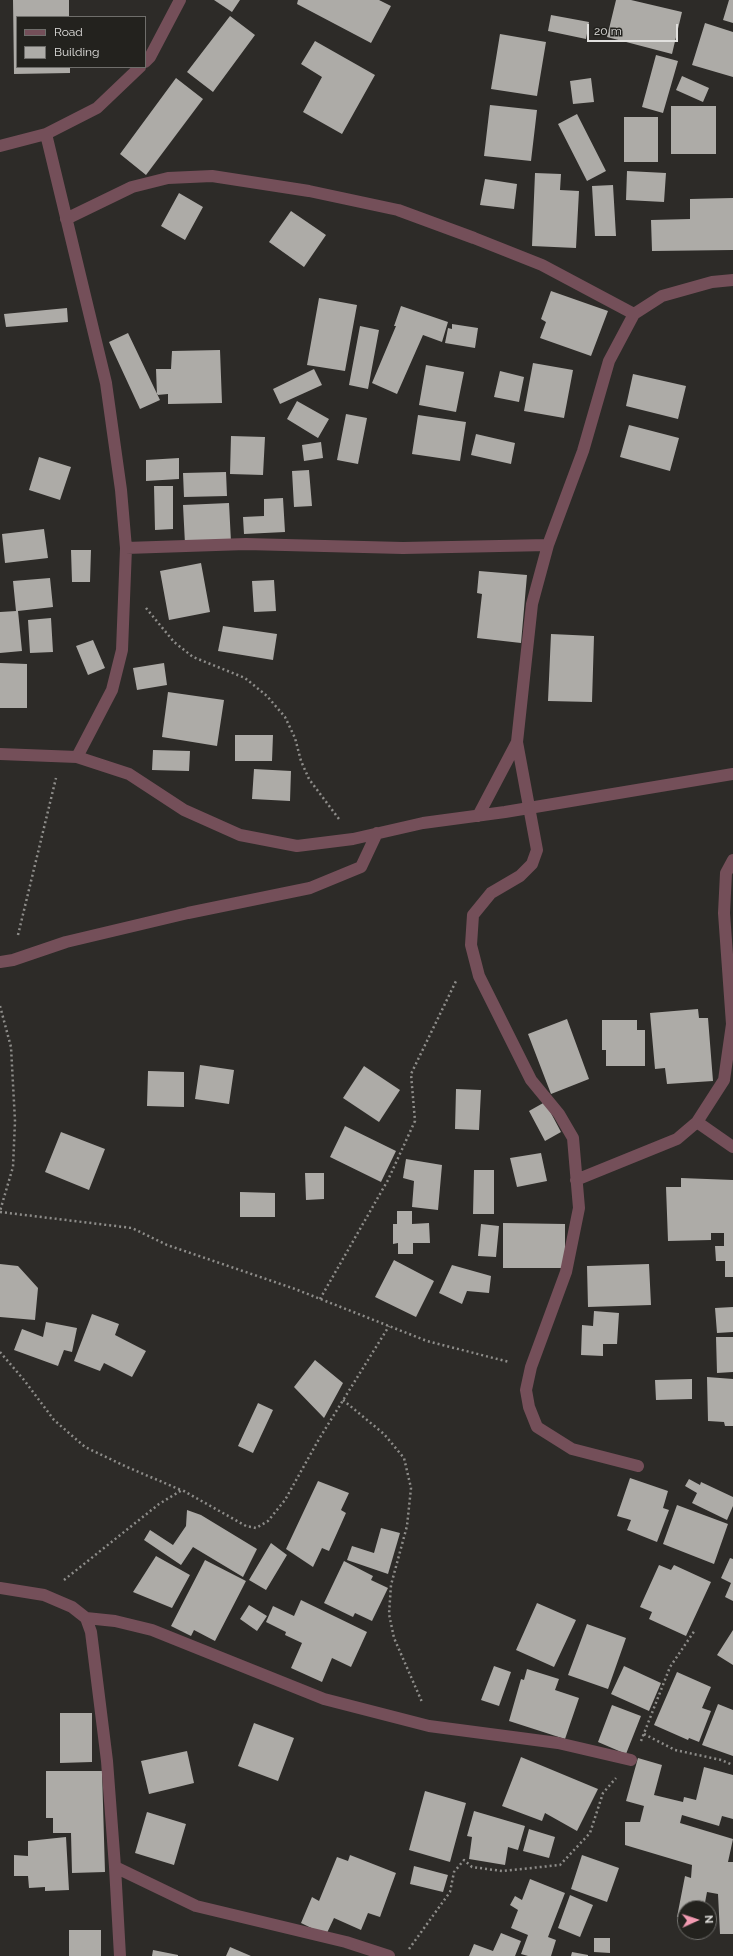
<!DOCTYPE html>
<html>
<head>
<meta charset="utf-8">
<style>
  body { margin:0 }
  #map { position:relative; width:733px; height:1956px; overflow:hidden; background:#2d2b28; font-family:Raleway,sans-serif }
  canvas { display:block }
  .legend { position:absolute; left:16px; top:16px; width:130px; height:52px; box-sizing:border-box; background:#23221e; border:1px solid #6f6e6b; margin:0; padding:5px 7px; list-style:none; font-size:12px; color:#e1e0de }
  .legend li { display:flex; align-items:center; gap:8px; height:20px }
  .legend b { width:20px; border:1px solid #6f6e6b }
  .north { position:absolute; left:677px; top:1900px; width:40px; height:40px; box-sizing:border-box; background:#23221e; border:1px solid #6f6e6b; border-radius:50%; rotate:87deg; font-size:11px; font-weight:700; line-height:16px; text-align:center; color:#e1e0de }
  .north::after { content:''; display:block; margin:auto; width:14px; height:18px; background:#f19ab1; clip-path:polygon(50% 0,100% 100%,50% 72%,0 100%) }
  .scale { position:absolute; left:587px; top:24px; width:91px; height:18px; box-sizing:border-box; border:2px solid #e1e0de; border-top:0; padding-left:5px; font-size:12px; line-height:14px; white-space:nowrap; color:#e1e0de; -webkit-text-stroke:3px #23221e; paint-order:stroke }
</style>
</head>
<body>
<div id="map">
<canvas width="733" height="1956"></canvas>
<ul class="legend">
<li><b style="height:5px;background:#744f59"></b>Road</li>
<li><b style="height:11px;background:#adaba7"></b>Building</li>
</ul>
<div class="north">N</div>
<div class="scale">20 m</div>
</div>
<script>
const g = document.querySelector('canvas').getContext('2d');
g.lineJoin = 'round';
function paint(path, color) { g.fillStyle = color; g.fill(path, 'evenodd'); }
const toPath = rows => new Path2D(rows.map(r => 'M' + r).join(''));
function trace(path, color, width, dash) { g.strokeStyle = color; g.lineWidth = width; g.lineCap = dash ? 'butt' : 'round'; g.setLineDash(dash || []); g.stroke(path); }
const building = toPath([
  [13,0,69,0,69,17,17,17,17,67,70,67,70,73,14,74],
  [214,0,240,0,232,12],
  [298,0,379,0,391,6,371,43,297,4],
  [616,0,631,0,682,12,672,54,607,37],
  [729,0,733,0,733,23,723,20],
  [551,15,589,22,586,39,548,31],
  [230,16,255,35,213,92,187,72],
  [705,23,733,32,733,77,692,65],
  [500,34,546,42,537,96,491,89],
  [315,41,375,75,342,134,303,112,322,77,301,64],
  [656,55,678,61,663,113,642,107],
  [682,76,709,88,703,102,676,90],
  [176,78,203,99,146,175,120,154],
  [591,78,594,102,573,104,570,81],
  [490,105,537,110,531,161,484,156],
  [671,106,716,106,716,154,671,154],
  [577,114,606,171,587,181,558,124],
  [624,117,658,117,658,162,624,162],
  [627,171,666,173,664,202,626,200],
  [535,173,561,174,560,190,579,191,576,248,532,246],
  [485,179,517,184,514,209,480,205],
  [613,185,616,236,595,236,592,186],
  [179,193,203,207,185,240,161,226],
  [733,198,733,250,652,251,651,220,690,219,690,199],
  [291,211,326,235,304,267,269,242],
  [551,291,608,311,591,356,540,338,546,322,541,319],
  [319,298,357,305,345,371,307,365],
  [401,306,448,322,442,342,423,335,397,394,372,383,396,326,394,326],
  [67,308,68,322,6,327,4,314],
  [452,324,478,328,475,348,445,343,448,328,452,329],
  [360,326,379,330,368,389,349,385],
  [128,333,160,400,140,409,109,342],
  [220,350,222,403,168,404,168,394,157,395,156,369,171,369,172,351],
  [533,363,573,370,564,418,524,411],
  [426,365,464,372,456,412,419,405],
  [314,369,322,385,280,404,273,389],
  [500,371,524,377,519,402,494,397],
  [633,374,686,386,678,419,626,406],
  [297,401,329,419,318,438,287,419],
  [346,414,367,418,358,464,337,460],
  [418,415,466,422,460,461,412,454],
  [629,425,679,438,670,471,620,457],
  [476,434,515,443,511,464,471,455],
  [231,436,265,437,263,475,230,474],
  [321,442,323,458,304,461,302,445],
  [39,457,71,467,60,500,29,490],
  [179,458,179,479,146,481,146,460],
  [309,470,312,506,294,507,292,471],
  [226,472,227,496,184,497,183,473],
  [154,486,173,486,173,529,155,530],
  [283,498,285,532,244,534,243,517,264,516,264,499],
  [229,503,231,542,185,544,183,505],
  [44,529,48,558,5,563,2,534],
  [71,550,91,550,90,582,72,582],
  [201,563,210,612,169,620,160,571],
  [479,571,527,575,521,643,477,638,482,594,477,593],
  [50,578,53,607,18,611,22,651,0,653,0,612,16,611,13,581],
  [274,580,276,611,254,612,252,581],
  [51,618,53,652,30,653,28,620],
  [223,626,277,634,273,660,218,651],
  [551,634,594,636,592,702,548,701],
  [93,640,105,668,88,675,76,646],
  [0,663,27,664,27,708,0,708],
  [164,663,167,685,137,690,133,668],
  [168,692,224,700,217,746,162,737],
  [235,735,273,735,272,761,235,761],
  [153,750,190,751,189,771,152,770],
  [254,769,291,771,290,801,252,799],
  [698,1009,699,1018,708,1018,713,1081,667,1084,665,1068,655,1069,650,1013],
  [567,1019,589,1079,551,1094,528,1034],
  [602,1020,637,1020,637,1030,645,1030,645,1066,606,1066,606,1050,602,1050],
  [200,1065,234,1070,229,1104,195,1099],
  [364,1066,400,1090,379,1122,343,1098],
  [148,1071,184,1072,184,1107,147,1106],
  [456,1089,481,1090,479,1130,455,1129],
  [545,1102,561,1132,545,1141,529,1111],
  [345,1126,396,1151,381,1182,330,1157],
  [61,1132,105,1149,89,1190,45,1172],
  [541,1153,547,1181,517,1187,510,1158],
  [406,1159,442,1165,438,1210,412,1207,414,1181,403,1178],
  [474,1170,494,1170,494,1214,473,1214],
  [305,1173,324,1173,324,1199,306,1200],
  [681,1178,733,1180,733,1277,725,1277,725,1261,716,1261,715,1246,724,1246,724,1233,711,1233,711,1240,668,1241,666,1187,681,1187],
  [240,1192,275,1193,275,1217,240,1217],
  [397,1211,412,1211,412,1224,429,1223,430,1243,413,1243,413,1254,398,1254,398,1243,393,1244,393,1224,397,1224],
  [503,1223,565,1224,565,1268,503,1268],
  [481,1224,499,1226,496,1257,478,1256],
  [394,1260,434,1281,416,1317,375,1297],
  [0,1264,18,1266,38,1288,35,1320,0,1317],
  [649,1264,651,1305,588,1307,587,1266],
  [452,1265,491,1276,489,1293,467,1291,462,1304,439,1293],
  [733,1307,733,1332,717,1333,715,1308],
  [594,1311,619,1313,617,1344,603,1344,603,1356,581,1355,582,1325,593,1326],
  [92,1314,119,1324,115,1335,146,1351,132,1377,104,1363,100,1371,74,1361],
  [46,1322,77,1328,72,1352,64,1350,58,1366,14,1350,22,1329,43,1337],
  [716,1337,733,1337,733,1372,717,1373],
  [315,1360,343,1383,324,1418,294,1387],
  [707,1377,733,1379,733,1426,725,1426,724,1422,708,1421],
  [692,1379,692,1399,656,1400,655,1380],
  [258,1403,273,1410,253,1453,238,1446],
  [630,1478,668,1491,663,1508,669,1510,657,1542,627,1530,631,1520,617,1516],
  [689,1479,700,1485,701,1482,733,1497,733,1506,727,1520,692,1503,697,1493,685,1486],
  [318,1481,349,1493,341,1510,346,1513,329,1551,322,1548,313,1567,286,1549],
  [677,1505,728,1524,714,1564,663,1544],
  [187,1510,201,1515,257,1549,243,1577,193,1547,181,1565,144,1540,150,1530,173,1545,186,1526],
  [381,1528,400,1533,388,1574,347,1560,352,1546,374,1553],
  [271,1543,287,1555,266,1590,249,1580],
  [156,1556,190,1575,172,1608,133,1592],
  [730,1558,733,1559,733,1601,725,1597,731,1583,721,1578],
  [205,1560,246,1581,215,1641,194,1630,191,1636,171,1626],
  [344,1561,373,1576,371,1580,388,1588,372,1621,355,1613,353,1617,324,1603],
  [659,1565,671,1570,674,1565,711,1582,686,1636,649,1619,652,1612,640,1607],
  [301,1600,367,1632,351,1667,332,1658,322,1682,291,1668,302,1643,285,1635,286,1632,266,1622,273,1606,294,1616],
  [537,1603,576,1620,554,1667,516,1650],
  [249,1605,267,1616,257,1631,240,1619],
  [587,1624,626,1638,608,1689,568,1675],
  [733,1630,733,1665,717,1655],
  [494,1666,511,1672,499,1706,481,1700],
  [624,1666,661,1683,649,1711,611,1694],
  [527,1669,559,1679,555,1690,579,1698,565,1739,509,1721,521,1679,524,1680],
  [677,1672,711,1687,702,1708,711,1711,699,1742,689,1738,688,1740,654,1725],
  [718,1704,733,1710,733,1756,702,1745],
  [612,1705,641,1716,626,1754,598,1742],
  [60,1713,92,1713,92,1762,60,1763],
  [254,1723,294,1738,278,1781,238,1766],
  [187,1751,194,1783,149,1794,141,1761],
  [521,1757,598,1789,577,1831,545,1813,542,1821,502,1806],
  [638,1758,662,1765,654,1795,683,1802,684,1797,696,1800,704,1767,733,1775,733,1819,722,1816,719,1826,682,1815,680,1823,733,1839,728,1862,733,1862,733,1934,720,1934,718,1894,707,1892,704,1908,685,1908,685,1919,677,1917,685,1876,691,1878,692,1865,625,1845,625,1822,640,1822,644,1806,626,1801],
  [46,1771,102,1771,105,1872,72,1873,71,1833,53,1833,53,1818,46,1818],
  [425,1791,466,1803,450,1862,409,1850],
  [474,1811,525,1826,518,1850,508,1847,505,1865,469,1859,472,1837,467,1836],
  [147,1812,186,1824,174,1865,135,1853],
  [529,1829,555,1837,549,1858,523,1851],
  [66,1837,69,1890,45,1891,45,1887,29,1888,28,1876,14,1876,14,1855,28,1856,28,1841],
  [350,1855,396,1873,380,1917,368,1913,361,1930,334,1918,326,1935,301,1923,312,1897,319,1901,337,1857,348,1861],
  [582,1855,619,1868,607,1902,571,1889],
  [414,1866,448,1875,443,1892,410,1884],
  [530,1879,565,1893,548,1937,556,1940,551,1956,528,1956,521,1954,528,1935,511,1928,518,1910,510,1905,515,1896,522,1900],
  [570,1895,593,1905,580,1937,558,1928],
  [69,1930,101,1930,101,1956,69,1956],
  [501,1933,521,1941,515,1956,469,1956,474,1944,493,1951],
  [594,1938,610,1938,610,1953,594,1952],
  [230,1947,251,1956,226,1956],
  [153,1950,178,1955,178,1956,152,1956],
  [572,1952,588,1955,588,1956,571,1956]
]);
const path = toPath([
  [146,608,174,642,193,657,245,678,267,696,285,717,295,738,301,761,309,779,339,819],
  [18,935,56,778],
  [0,1006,11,1047,15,1121,13,1167,0,1211],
  [0,1212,132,1228,167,1245,295,1289,427,1341,509,1362],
  [320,1299,388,1180,415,1121,411,1074,457,979],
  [0,1352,24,1380,54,1420,85,1447,127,1467,181,1490],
  [343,1400,384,1434,404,1458,411,1488,407,1526,391,1585,389,1614,394,1638,422,1702],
  [64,1580,159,1504,182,1490,246,1526,256,1528,268,1521,285,1500,319,1439,389,1326],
  [644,1734,675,1750,721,1760,733,1765],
  [641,1741,670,1667,695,1630],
  [409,1949,450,1892,454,1872,464,1860,472,1867,502,1871,560,1865,590,1833,603,1793,616,1778]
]);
const minor = toPath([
  [145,62,150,57,180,0],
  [46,134,106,383,121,490,126,548,122,650,112,690,77,757],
  [0,146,46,134,97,108,140,67],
  [66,219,132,187,168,178,212,176,309,191,398,210,474,238,542,265,634,314],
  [126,548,246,544,403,548,548,545],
  [0,754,77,757,129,774,184,810,240,835,297,846,353,839,423,823,505,812,733,774],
  [478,816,517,742],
  [0,962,13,960,66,942,188,913,310,888,361,867,377,833],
  [697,1122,733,1147],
  [576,1180,677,1139,697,1122,724,1080,732,1024,724,913,726,873,733,860],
  [638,1466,572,1449,537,1427,529,1407,526,1390,531,1367,566,1272,579,1208,573,1138,559,1114,531,1080,479,976,471,945,473,915,491,893,520,876,532,864,537,850,517,742,532,604,548,545,583,451,609,361,634,314,662,296,712,282,733,280],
  [0,1588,44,1595,72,1607,86,1618,91,1632,107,1761,115,1867,120,1956],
  [86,1618,115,1621,152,1630,324,1699,429,1726,558,1743,631,1760],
  [115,1867,196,1906,346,1942,389,1956]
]);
paint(building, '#adaba7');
trace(path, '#8e8d8a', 2.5, [2, 3]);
trace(minor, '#744f59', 12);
</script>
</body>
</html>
